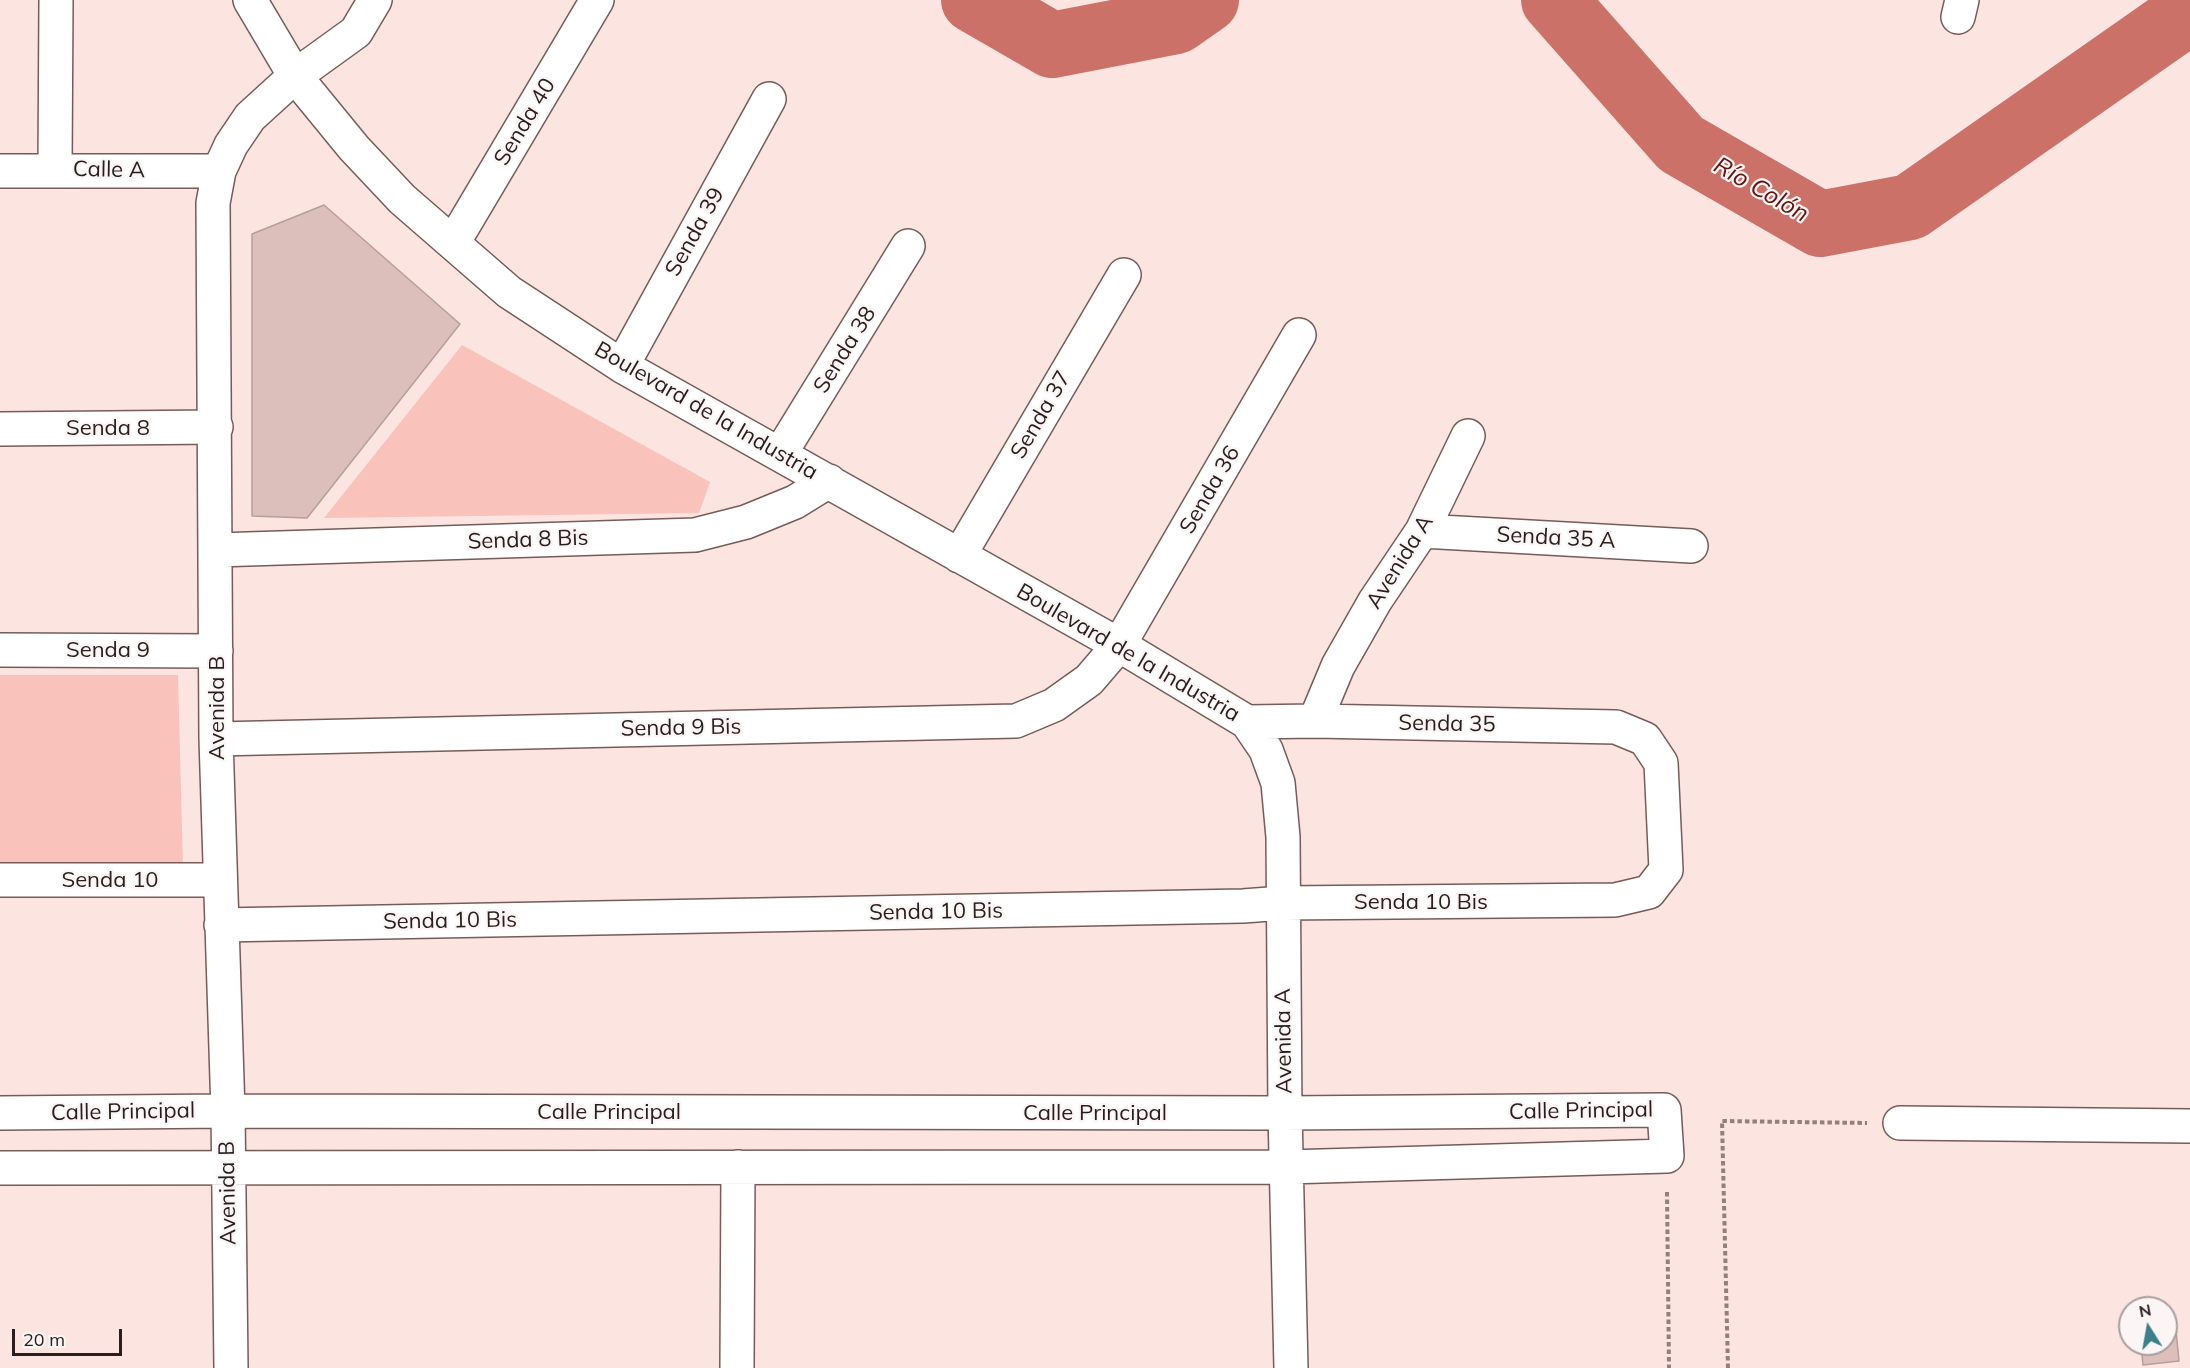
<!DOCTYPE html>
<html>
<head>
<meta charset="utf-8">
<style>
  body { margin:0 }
  #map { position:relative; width:2190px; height:1368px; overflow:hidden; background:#fce4e0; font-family:Mulish,sans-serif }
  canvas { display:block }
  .north { position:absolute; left:2118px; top:1296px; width:60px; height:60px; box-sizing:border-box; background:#fcf5f5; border:2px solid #a89f9f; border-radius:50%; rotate:349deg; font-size:16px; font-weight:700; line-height:24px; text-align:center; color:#291e1d }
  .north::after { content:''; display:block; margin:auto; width:21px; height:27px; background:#39808a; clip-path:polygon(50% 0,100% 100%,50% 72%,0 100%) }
  .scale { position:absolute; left:12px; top:1329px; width:110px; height:27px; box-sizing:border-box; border:3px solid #291e1d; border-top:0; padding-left:8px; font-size:18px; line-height:21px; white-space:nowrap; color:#291e1d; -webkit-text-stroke:4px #fcf5f5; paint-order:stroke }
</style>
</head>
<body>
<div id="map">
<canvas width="2190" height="1368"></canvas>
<div class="north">N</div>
<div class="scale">20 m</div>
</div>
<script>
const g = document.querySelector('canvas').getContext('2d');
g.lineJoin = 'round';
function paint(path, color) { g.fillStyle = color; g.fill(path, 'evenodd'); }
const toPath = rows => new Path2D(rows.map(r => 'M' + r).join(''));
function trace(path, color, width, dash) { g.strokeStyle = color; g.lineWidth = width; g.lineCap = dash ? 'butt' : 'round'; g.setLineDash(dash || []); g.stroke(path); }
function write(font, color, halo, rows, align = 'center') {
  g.font = font + ' Mulish,sans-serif'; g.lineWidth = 4.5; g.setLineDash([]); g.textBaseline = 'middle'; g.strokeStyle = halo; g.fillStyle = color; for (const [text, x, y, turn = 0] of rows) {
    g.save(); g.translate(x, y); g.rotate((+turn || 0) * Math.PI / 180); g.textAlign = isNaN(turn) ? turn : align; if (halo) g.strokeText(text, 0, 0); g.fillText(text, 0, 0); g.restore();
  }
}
const green = toPath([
  [462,345,710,482,699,513,324,518],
  [0,675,178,675,183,868,0,866]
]);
const river = toPath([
  [974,0,1052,45,1176,21,1206,0],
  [1554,0,1681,144,1820,224,1910,207,2190,11]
]);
const building = toPath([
  [324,205,460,324,307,518,252,516,252,234,324,205],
  [2175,1320,2179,1361,2143,1365,2141,1344,2166,1344,2166,1321,2175,1320]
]);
const path = toPath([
  [1667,1192,1669,1368],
  [1728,1368,1722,1121,1867,1123]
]);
const minor = toPath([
  [250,0,295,76,354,148,402,199,509,292,622,366,1119,645,1247,722,1266,750,1278,783,1283,837,1285,1113,1291,1368],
  [1958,17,1962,0],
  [55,169,56,0],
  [0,171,219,171],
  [453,243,597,0],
  [622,366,769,99],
  [0,429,216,427],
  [780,454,908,246],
  [1422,531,1691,546],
  [216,550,695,535,746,522,795,502,829,481],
  [959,556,1124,275],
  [0,650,216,651],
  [1315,721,1338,666,1375,601,1422,531,1468,436],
  [216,739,1016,721,1054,705,1089,680,1119,645,1299,335],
  [0,880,220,880],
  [221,925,1243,906,1283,903,1615,900,1649,892,1666,870,1661,763,1645,739,1616,727,1315,721,1247,722],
  [0,1113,228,1111,1285,1113,1664,1110,1667,1156,1287,1167,0,1168],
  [1900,1123,2190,1126],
  [231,1368,228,1111,216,739,213,203,219,171,231,145,250,117,295,76,356,32,375,0],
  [737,1368,738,1167]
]);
const streetNames = [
  ["Senda 40",525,122,-59],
  ["Calle A",109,170,1],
  ["Senda 39",695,232,-61],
  ["Senda 38",845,350,-58],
  ["Boulevard de la Industria",706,411,30],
  ["Senda 37",1041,415,-60],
  ["Senda 8",108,428],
  ["Senda 36",1210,490,-60],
  ["Senda 35 A",1556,538,3],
  ["Senda 8 Bis",528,540,-2],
  ["Avenida A",1400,562,-58],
  ["Senda 9",108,650],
  ["Boulevard de la Industria",1128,653,30],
  ["Avenida B",217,708,-90],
  ["Senda 35",1447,724,1],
  ["Senda 9 Bis",681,728,-1],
  ["Senda 10",110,880],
  ["Senda 10 Bis",1421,902],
  ["Senda 10 Bis",936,912,-1],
  ["Senda 10 Bis",450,921,-1],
  ["Avenida A",1284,1041,-91],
  ["Calle Principal",1581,1111,-1],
  ["Calle Principal",123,1112,-1],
  ["Calle Principal",609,1112],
  ["Calle Principal",1095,1113],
  ["Avenida B",228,1193,-91]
];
const waterNames = [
  ["Río Colón",1761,190,30]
];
paint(green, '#f9c2bb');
trace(river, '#cb7168', 66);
paint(building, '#dcbfbb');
trace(building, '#b99d99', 1.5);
trace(minor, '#755c58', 36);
trace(path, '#92807e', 4, [4.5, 3]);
trace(minor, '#fff', 33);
write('22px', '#291e1d', '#fcf5f5', streetNames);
write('italic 24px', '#641210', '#fcf5f5', waterNames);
</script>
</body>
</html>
